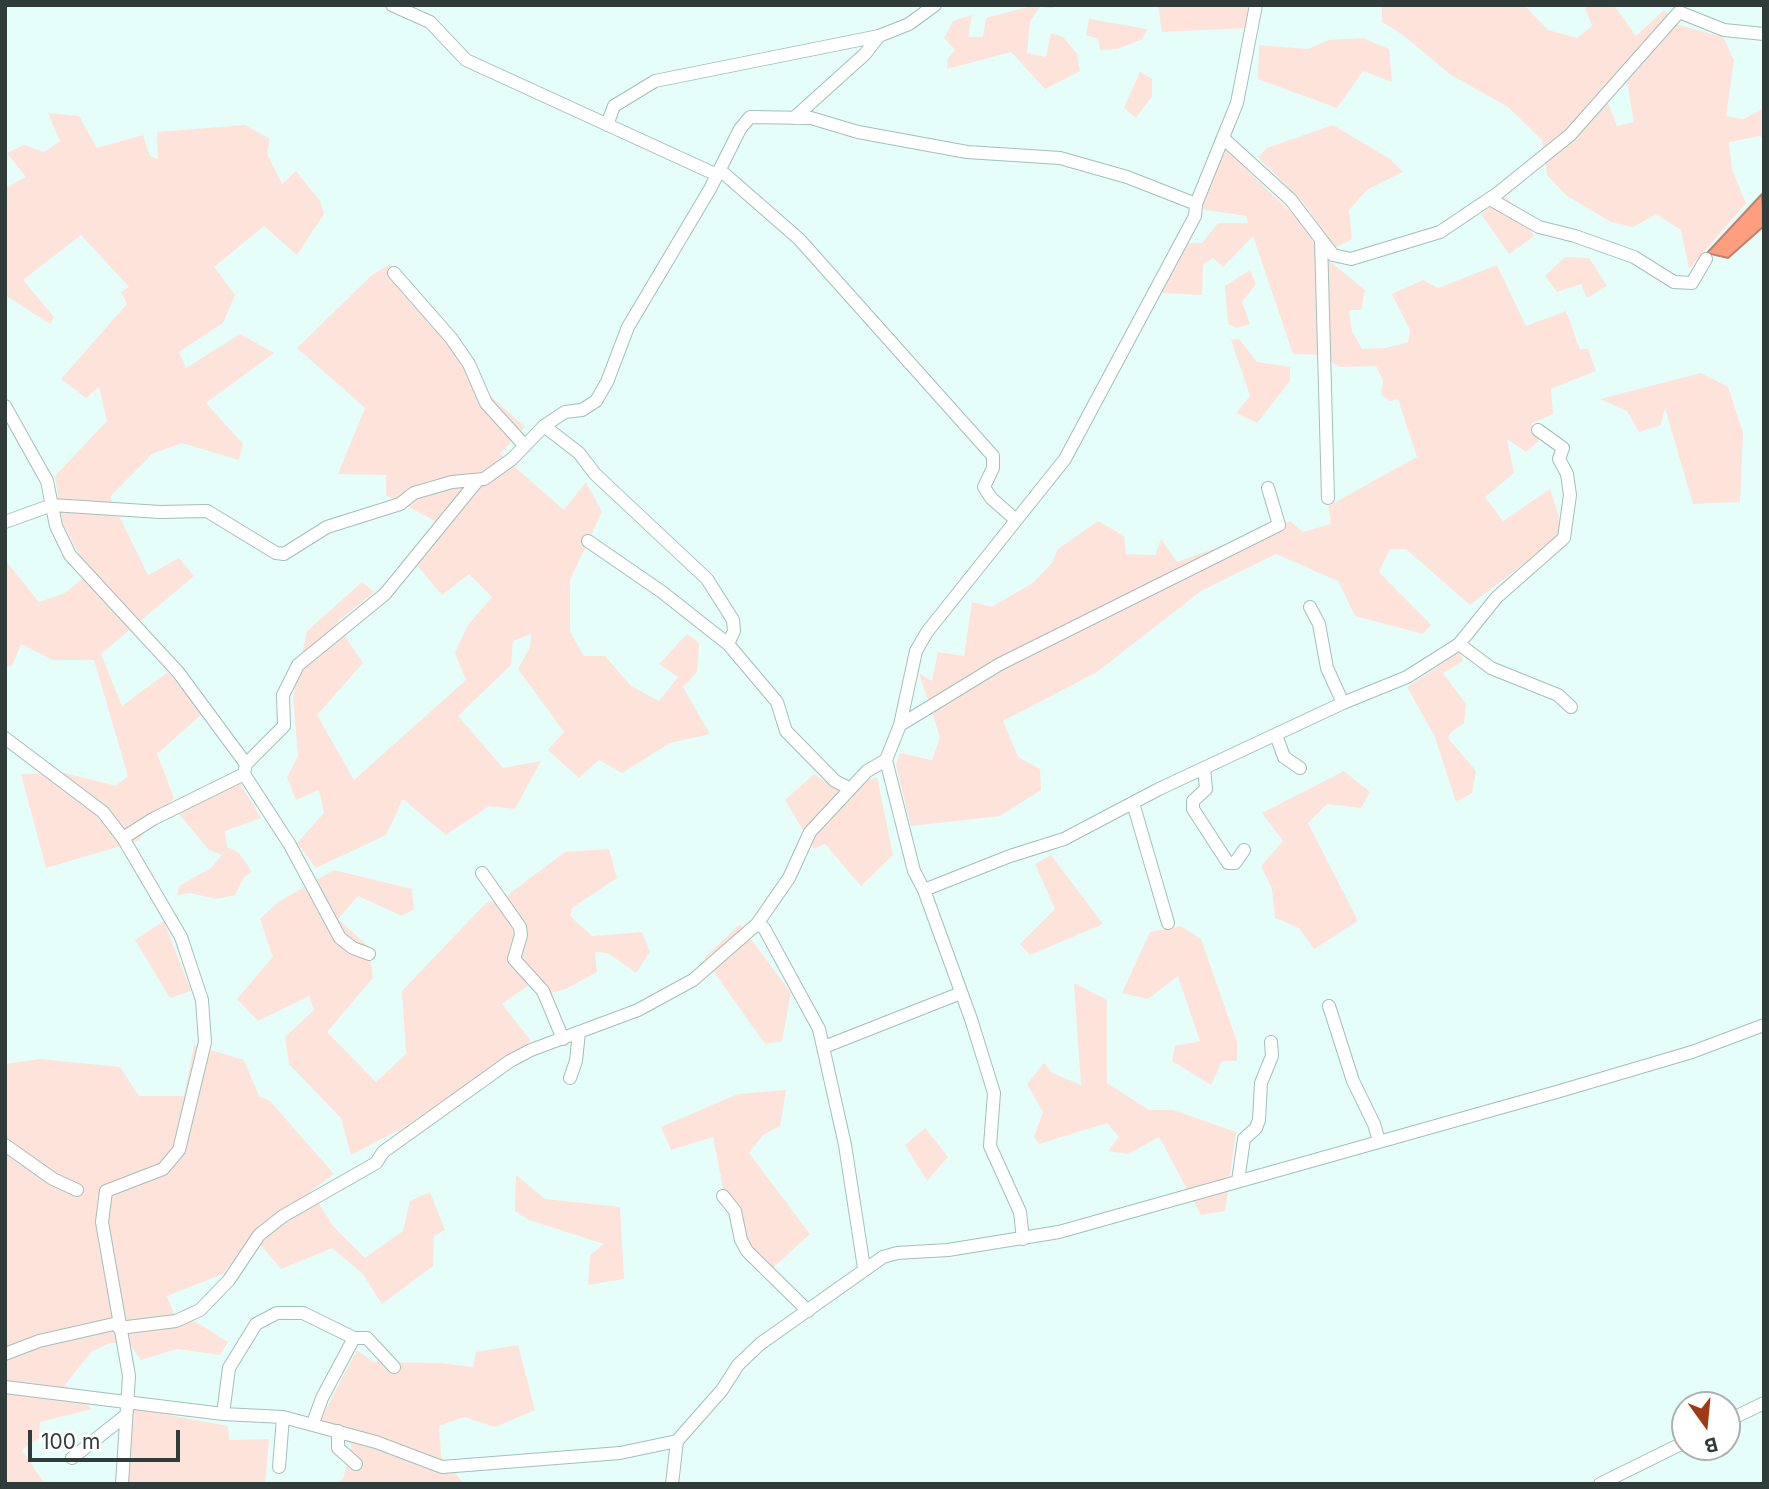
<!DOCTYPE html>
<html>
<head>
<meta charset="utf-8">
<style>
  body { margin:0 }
  #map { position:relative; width:1769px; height:1489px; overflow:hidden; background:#e6fef9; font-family:Inter,sans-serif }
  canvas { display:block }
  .frame { position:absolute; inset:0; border:7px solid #303c39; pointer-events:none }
  .north { position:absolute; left:1671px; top:1391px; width:70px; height:70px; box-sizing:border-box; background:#fff; border:2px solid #acb1b0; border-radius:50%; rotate:165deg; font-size:19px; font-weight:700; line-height:28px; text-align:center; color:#303c39 }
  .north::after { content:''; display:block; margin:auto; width:24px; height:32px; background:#a03a13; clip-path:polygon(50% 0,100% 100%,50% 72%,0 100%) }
  .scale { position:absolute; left:28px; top:1430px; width:152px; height:32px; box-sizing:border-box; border:4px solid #303c39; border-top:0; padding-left:9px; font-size:21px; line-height:24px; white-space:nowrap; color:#303c39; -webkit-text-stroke:5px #fff; paint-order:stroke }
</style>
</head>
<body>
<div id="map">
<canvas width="1769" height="1489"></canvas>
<div class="frame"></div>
<div class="north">B</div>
<div class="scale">100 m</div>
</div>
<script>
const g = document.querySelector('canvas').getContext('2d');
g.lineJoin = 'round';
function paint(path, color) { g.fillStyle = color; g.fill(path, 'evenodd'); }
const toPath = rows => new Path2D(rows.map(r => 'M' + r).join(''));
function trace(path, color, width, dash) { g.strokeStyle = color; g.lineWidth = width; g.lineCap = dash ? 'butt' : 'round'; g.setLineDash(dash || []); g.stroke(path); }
const green = toPath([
  [1035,5,1054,5,1054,8,1040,7,1030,21,1027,53,1046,57,1051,33,1063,37,1077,54,1080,71,1045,89,1011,52,947,69,948,58,955,50,944,38,953,21,972,15,968,37,983,37,986,18],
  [1158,5,1248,5,1248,28,1162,32],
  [1382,5,1524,5,1548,30,1577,38,1592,26,1584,5,1614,5,1636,36,1664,10,1669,15,1597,95,1609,105,1617,126,1634,122,1627,82,1676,24,1723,37,1734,60,1726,116,1744,119,1764,108,1764,139,1760,136,1729,142,1732,170,1746,203,1689,269,1681,230,1656,214,1633,227,1611,222,1567,196,1547,175,1542,140,1508,107,1451,75,1403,35,1382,22],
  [1089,19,1147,29,1143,39,1117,49,1100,50,1098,39,1086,35],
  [1363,38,1389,49,1392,82,1363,71,1337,108,1258,79,1259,45,1308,49,1329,40],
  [1140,72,1152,79,1152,96,1136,118,1124,108],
  [48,113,79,116,97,148,143,135,150,156,158,159,157,132,245,125,270,139,267,154,282,184,296,171,320,201,324,214,297,255,264,226,214,267,235,295,223,323,179,352,186,368,240,334,274,353,206,403,243,444,239,460,182,443,152,454,110,497,148,575,179,558,194,576,101,654,122,706,168,672,202,714,157,754,174,798,138,841,46,868,21,774,65,773,116,786,128,776,94,660,53,660,21,644,12,666,5,665,5,560,39,602,65,593,89,573,62,522,55,476,107,421,99,387,86,398,61,379,127,304,121,292,129,287,81,235,23,280,54,317,50,324,5,295,5,188,26,177,7,153,24,145,44,152,60,141],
  [1333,125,1390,159,1403,172,1368,189,1349,210,1352,239,1335,248,1306,206,1258,157,1267,148],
  [1225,149,1300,221,1322,255,1365,290,1361,310,1349,310,1352,331,1362,349,1386,348,1408,342,1410,330,1392,294,1423,280,1438,288,1497,265,1526,326,1566,311,1580,350,1588,348,1596,371,1551,389,1553,414,1531,424,1539,441,1526,452,1507,439,1514,473,1485,497,1503,521,1550,489,1564,533,1470,605,1406,549,1390,549,1379,572,1431,625,1423,634,1355,616,1338,581,1276,554,1201,591,1097,672,1003,721,1018,757,1040,769,1041,790,1000,816,911,826,896,765,900,753,932,760,940,737,919,673,932,681,938,652,964,656,972,602,992,607,1034,582,1052,563,1058,549,1098,521,1124,536,1126,554,1155,555,1161,539,1177,562,1290,521,1303,532,1331,524,1328,506,1417,457,1398,399,1390,401,1381,395,1383,380,1376,366,1339,367,1322,355,1293,354,1253,236,1223,267,1213,258,1203,265,1202,295,1161,293,1187,243,1202,243,1218,223,1248,223,1246,216,1200,209],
  [1506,196,1534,236,1509,254,1481,214],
  [1565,257,1589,258,1607,286,1587,298,1581,284,1557,292,1545,276],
  [390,264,466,350,485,391,525,427,500,454,564,510,586,482,602,512,570,580,570,632,584,656,605,656,631,686,659,701,678,677,659,664,687,634,699,643,697,672,683,687,710,734,670,743,622,773,599,760,579,778,548,750,564,732,518,669,530,647,531,634,513,641,511,665,458,716,503,768,541,761,515,809,489,806,446,835,403,799,386,835,316,868,297,843,324,813,319,790,296,800,287,777,298,756,293,697,307,631,362,582,374,592,336,623,363,663,317,715,354,780,466,680,455,653,468,625,492,597,469,574,442,595,410,557,435,526,433,520,386,495,386,475,338,474,365,408,297,348,372,275],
  [1250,270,1256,284,1242,302,1250,324,1237,328,1228,324,1225,286],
  [1239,339,1257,362,1290,367,1290,381,1257,423,1236,413,1250,396,1231,340],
  [1701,373,1728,387,1743,433,1740,502,1693,504,1665,408,1661,425,1639,432,1627,411,1600,399],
  [1460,652,1463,661,1443,673,1466,704,1464,723,1451,732,1448,738,1476,771,1472,793,1456,802,1435,737,1407,687],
  [1344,771,1370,792,1361,808,1327,804,1308,823,1358,921,1314,949,1299,928,1275,918,1272,889,1261,866,1283,841,1262,813],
  [814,774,838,790,877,777,893,855,861,886,825,844,814,849,785,800],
  [240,783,261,818,225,831,227,847,239,853,252,872,244,877,235,895,216,899,190,893,177,895,179,886,211,868,222,855,209,850,178,813],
  [609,849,617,878,572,908,570,916,592,936,642,932,650,952,636,973,608,953,595,952,597,972,566,989,544,995,532,983,502,1004,531,1041,403,1128,351,1155,341,1118,289,1064,285,1037,314,1010,309,996,258,1021,237,999,273,957,260,919,278,902,334,870,412,889,414,909,402,916,358,896,338,919,369,947,373,978,327,1032,376,1082,406,1054,402,991,486,903,501,900,565,852],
  [1051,855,1103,924,1030,955,1020,944,1055,909,1035,864],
  [164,921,191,991,170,998,135,940],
  [740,924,791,993,782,1041,765,1044,704,958],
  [1181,926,1201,939,1237,1042,1237,1061,1222,1061,1211,1085,1172,1061,1175,1046,1200,1041,1178,976,1148,999,1122,993,1150,932],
  [1074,983,1107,1000,1107,1083,1149,1110,1173,1110,1236,1132,1225,1211,1201,1215,1159,1137,1128,1154,1108,1151,1119,1137,1107,1123,1039,1144,1034,1137,1043,1112,1027,1084,1044,1063,1052,1073,1081,1085],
  [194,1045,244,1060,259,1096,270,1101,334,1174,311,1191,333,1226,365,1258,403,1231,410,1201,430,1192,445,1230,434,1236,433,1266,382,1304,363,1274,332,1248,281,1269,252,1235,223,1274,167,1296,174,1314,196,1322,228,1342,220,1355,177,1349,141,1360,129,1343,110,1343,92,1351,65,1385,92,1409,40,1422,39,1438,22,1450,44,1483,5,1483,5,1064,40,1059,120,1067,139,1096,184,1096],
  [786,1090,780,1126,763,1135,749,1153,810,1234,765,1275,725,1197,713,1137,671,1150,661,1127,738,1094],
  [925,1128,948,1157,927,1181,905,1145],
  [516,1175,545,1199,620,1207,624,1279,588,1285,590,1255,604,1244,529,1220,515,1211],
  [518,1345,535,1410,495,1427,464,1417,439,1426,441,1456,464,1484,334,1484,343,1479,352,1445,320,1420,357,1350,373,1362,439,1363,473,1367,476,1352],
  [131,1408,228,1426,229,1440,269,1439,265,1484,128,1484]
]);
const water = toPath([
  [1762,194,1764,226,1728,258,1707,253,1762,194]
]);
const minor = toPath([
  [392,5,430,22,466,60,715,174],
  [794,118,865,54,879,36],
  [607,125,614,106,655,81,879,36,909,24,935,5],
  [1223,138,1291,200,1333,255,1351,259,1440,232,1498,193,1570,135,1679,12,1724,30,1764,34],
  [720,170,799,239,993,456,993,468,984,487,991,498,1016,520],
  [1490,199,1539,227,1575,236,1634,257,1674,282,1692,283,1706,259],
  [1321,240,1328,498],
  [394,273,451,338,469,364,486,403,525,446],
  [5,406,47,481,56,526,70,555,178,672,246,764,244,774,290,845,340,938,353,948,369,954],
  [544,426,579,453,595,474,707,579,733,620,734,631,728,644],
  [5,522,52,505,160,512,207,511,276,553,284,554,327,527,400,504,414,493,452,482,484,479,512,459,544,426,565,412,582,410,596,401,607,382,628,327,710,189,740,129,750,117,811,118,858,132,967,152,1060,158,1127,177,1196,204],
  [588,541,662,592,728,644,777,702,786,731,835,781,849,788],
  [1310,607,1319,624,1327,668,1343,703],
  [1459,644,1491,668,1558,695,1571,707],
  [900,725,1000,664,1279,525,1268,488],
  [1276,735,1284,757,1300,768],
  [5,738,103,812,123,838,181,937,202,1000,205,1042,179,1150,163,1169,106,1191,102,1222,129,1376,122,1484],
  [886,760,914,871,924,890,971,1019,994,1093,990,1146,1020,1212,1023,1239],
  [246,764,284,726,283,695,298,665,385,594,478,480],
  [1204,768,1206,789,1193,801,1193,809,1228,863,1235,863,1244,850],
  [1133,803,1168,923],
  [123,838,153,819,244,774],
  [482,873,520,927,521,935,514,959,543,991,563,1039],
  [924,890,1010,856,1064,839,1159,789,1343,703,1407,677,1459,644,1497,597,1564,538,1570,495,1567,474,1559,459,1563,448,1538,430],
  [757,924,764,928,819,1029,845,1145,864,1268],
  [1329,1006,1353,1081,1374,1124,1379,1141],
  [824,1047,961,993],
  [570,1078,576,1061,579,1032],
  [5,1145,53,1179,77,1190],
  [1238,1181,1244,1139,1256,1128,1259,1120,1261,1083,1272,1056,1271,1042],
  [723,1196,735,1211,741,1240,747,1251,808,1311],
  [119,1328,176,1321,200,1310,229,1280,259,1235,283,1216,376,1163,383,1152,510,1061,531,1050,638,1010,693,980,757,924,789,878,810,832,867,771,886,760,900,725,916,651,927,632,1065,459,1195,216,1196,204,1237,103,1256,5],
  [5,1354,39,1341,118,1323],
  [5,1387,223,1414,283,1417,376,1442,442,1467,620,1453,677,1441,722,1390,738,1365,760,1344,883,1257,897,1253,948,1250,1059,1232,1560,1091,1692,1052,1764,1025],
  [223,1414,229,1368,256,1324,277,1313,303,1313,354,1338,367,1338,394,1367],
  [1727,1421,1764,1403],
  [313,1423,322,1398,354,1338],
  [338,1431,338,1448,356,1464],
  [72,1458,125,1416],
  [279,1467,283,1417],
  [672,1484,677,1441],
  [1600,1484,1685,1442]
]);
paint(green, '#fee3da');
paint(water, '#fd9e7f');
trace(water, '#c0816a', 2);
trace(minor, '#a3bfb9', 14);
trace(minor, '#fff', 12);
</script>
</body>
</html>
